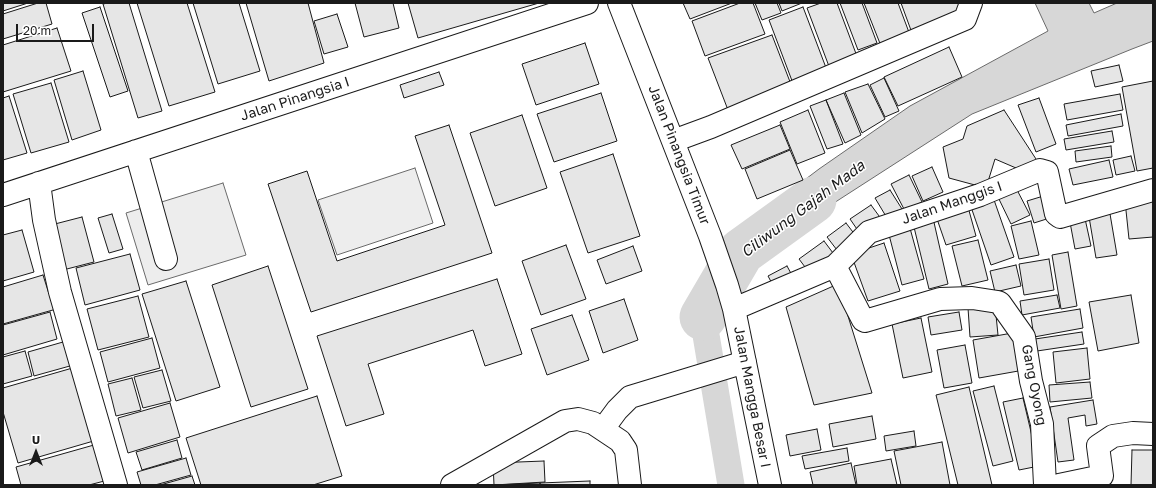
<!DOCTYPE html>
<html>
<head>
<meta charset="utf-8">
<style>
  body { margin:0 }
  #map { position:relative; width:1156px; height:488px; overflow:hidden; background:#fff; font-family:"Golos Text",sans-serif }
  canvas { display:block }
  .frame { position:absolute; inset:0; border:4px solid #1a1a1a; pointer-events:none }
  .north { position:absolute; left:16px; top:432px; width:40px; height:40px; -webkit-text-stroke:3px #fff; paint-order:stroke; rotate:0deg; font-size:11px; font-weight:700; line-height:16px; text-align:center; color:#1a1a1a }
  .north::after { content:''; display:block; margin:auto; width:14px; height:18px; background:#1a1a1a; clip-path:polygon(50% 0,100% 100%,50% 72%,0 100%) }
  .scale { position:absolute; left:16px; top:24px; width:78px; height:18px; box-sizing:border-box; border:2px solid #1a1a1a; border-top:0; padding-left:5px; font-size:12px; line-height:14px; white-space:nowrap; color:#1a1a1a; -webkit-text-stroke:3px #fff; paint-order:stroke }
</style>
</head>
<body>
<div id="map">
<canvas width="1156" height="488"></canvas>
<div class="frame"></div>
<div class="north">U</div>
<div class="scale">20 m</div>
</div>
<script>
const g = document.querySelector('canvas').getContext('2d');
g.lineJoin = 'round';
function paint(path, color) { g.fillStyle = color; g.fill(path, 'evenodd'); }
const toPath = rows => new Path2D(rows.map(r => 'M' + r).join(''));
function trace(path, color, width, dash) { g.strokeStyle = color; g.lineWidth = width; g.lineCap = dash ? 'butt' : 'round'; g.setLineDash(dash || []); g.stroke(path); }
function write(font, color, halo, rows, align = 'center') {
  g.font = font + ' "Golos Text",sans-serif'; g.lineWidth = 3; g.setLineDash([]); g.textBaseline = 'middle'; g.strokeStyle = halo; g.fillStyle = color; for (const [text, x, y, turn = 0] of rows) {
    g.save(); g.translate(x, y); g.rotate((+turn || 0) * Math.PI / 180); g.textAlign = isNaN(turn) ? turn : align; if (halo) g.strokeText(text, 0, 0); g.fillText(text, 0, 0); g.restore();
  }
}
const built = toPath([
  [415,168,433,223,337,255,318,200,415,168],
  [223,183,246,255,148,285,126,213,223,183]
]);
const water = toPath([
  [1035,3,1089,3,1094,13,1117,3,1153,3,1153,41,1132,49,972,114,764,248,753,219,819,169,910,106,1048,31,1035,3]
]);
const canal = toPath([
  [703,317,731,485]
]);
const river = toPath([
  [703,317,741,252,813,200]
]);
const building = toPath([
  [3,3,28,3,3,11,3,3],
  [38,3,46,3,52,24,3,39,3,14,38,3],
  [108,3,129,3,162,111,138,118,103,4,108,3],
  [137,3,187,3,215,92,169,106,137,3],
  [193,3,239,3,260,71,218,84,193,3],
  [246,3,308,3,324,63,269,81,246,3],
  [355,3,393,3,399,28,364,37,355,3],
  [408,3,539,3,418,38,408,3],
  [683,3,732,3,690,19,683,3],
  [740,3,753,3,765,34,705,56,692,21,740,3],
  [755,3,777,3,781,13,762,20,755,3],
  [779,3,802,3,782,11,779,3],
  [821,3,837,3,858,59,830,69,807,8,821,3],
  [840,3,862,3,877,43,858,50,840,3],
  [864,3,898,3,910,35,881,46,864,3],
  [901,3,963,3,967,13,912,33,901,3],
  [100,7,128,91,110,97,82,13,100,7],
  [803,7,828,73,794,86,769,20,803,7],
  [337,14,348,47,324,54,314,21,337,14],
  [57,28,71,71,3,92,3,45,57,28],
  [772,35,792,87,728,110,708,58,772,35],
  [585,43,599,84,536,105,522,64,585,43],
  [949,47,962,77,898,106,884,77,949,47],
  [1119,65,1123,81,1095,87,1091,71,1119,65],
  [83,71,101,130,72,140,54,80,83,71],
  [439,72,444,85,404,98,400,85,439,72],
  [884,78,899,111,885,117,870,85,884,78],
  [1153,81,1153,168,1137,171,1122,87,1153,81],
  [51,83,69,142,31,153,13,94,51,83],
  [868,84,885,119,862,133,845,92,868,84],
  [601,93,617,141,554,162,537,114,601,93],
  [844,93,861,135,845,143,826,100,844,93],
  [1120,94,1123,110,1067,120,1064,104,1120,94],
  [9,96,27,153,3,160,3,98,9,96],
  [1039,98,1056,144,1036,152,1018,105,1039,98],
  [826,100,843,144,827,149,810,106,826,100],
  [808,110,825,153,797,164,780,122,808,110],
  [1004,110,1036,159,1023,171,995,159,986,188,949,178,943,147,963,139,967,126,1004,110],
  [1121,114,1123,126,1068,136,1066,125,1121,114],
  [522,115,547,188,495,206,470,133,522,115],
  [449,125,492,253,311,312,268,184,307,171,337,261,445,225,415,136,449,125],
  [780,125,790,149,742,169,731,145,780,125],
  [1112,131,1114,142,1066,150,1064,139,1112,131],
  [1111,146,1112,157,1076,162,1075,151,1111,146],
  [790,150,803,180,757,199,745,169,790,150],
  [613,154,640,236,588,253,560,172,613,154],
  [1131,156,1135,171,1116,175,1113,160,1131,156],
  [1109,160,1113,177,1073,185,1069,169,1109,160],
  [932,167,943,192,923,201,912,176,932,167],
  [909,175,922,202,905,211,891,184,909,175],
  [1015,186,1030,215,1011,224,997,195,1015,186],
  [890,190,902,209,887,218,875,198,890,190],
  [1050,194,1056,216,1034,223,1027,201,1050,194],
  [993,197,1014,257,991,265,970,204,993,197],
  [1153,198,1153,237,1129,239,1125,201,1153,198],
  [871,205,882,220,861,235,850,219,871,205],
  [968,207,976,236,946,245,936,216,968,207],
  [1109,208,1117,255,1096,258,1088,211,1109,208],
  [112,214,123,249,109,253,98,218,112,214],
  [1084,214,1091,246,1075,249,1069,217,1084,214],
  [82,217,94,262,63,270,51,225,82,217],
  [933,218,948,284,929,289,913,223,933,218],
  [908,221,924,279,902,285,887,227,908,221],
  [1031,221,1039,255,1019,259,1011,226,1031,221],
  [846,223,859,240,840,254,827,237,846,223],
  [22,230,34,272,3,281,3,235,22,230],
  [978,240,988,280,962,286,952,246,978,240],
  [824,241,836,257,811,275,799,259,824,241],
  [884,243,900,291,868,301,851,254,884,243],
  [566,245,586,299,541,315,522,261,566,245],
  [633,246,642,271,606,284,597,260,633,246],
  [1068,252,1077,306,1061,309,1052,255,1068,252],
  [130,254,140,290,85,305,76,268,130,254],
  [1049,259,1054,290,1024,295,1019,264,1049,259],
  [1016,265,1021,286,995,292,990,271,1016,265],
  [268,266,308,389,251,407,212,285,268,266],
  [787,266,794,279,775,289,768,276,787,266],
  [43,275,49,294,56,292,60,308,3,324,3,287,43,275],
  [497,279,522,354,485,366,473,330,368,364,384,414,346,426,317,336,497,279],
  [186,281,220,387,176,401,142,294,186,281],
  [838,284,872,393,814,405,786,307,838,284],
  [1057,295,1060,308,1022,315,1020,301,1057,295],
  [1131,295,1139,343,1098,351,1089,302,1131,295],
  [138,296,149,337,98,350,87,309,138,296],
  [624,299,638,340,603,353,589,311,624,299],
  [995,305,998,335,970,337,968,308,995,305],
  [1080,309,1083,328,1034,337,1031,317,1080,309],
  [50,312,57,339,3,355,3,325,50,312],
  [959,312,962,330,931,335,928,317,959,312],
  [572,315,589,360,547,375,531,329,572,315],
  [921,318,932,372,903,378,892,324,921,318],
  [1018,332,1024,370,979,378,973,340,1018,332],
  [1082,332,1084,344,1037,351,1035,339,1082,332],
  [152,338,160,368,108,382,100,352,152,338],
  [70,340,77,364,34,376,28,352,70,340],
  [965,345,972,383,944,388,937,350,965,345],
  [1087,348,1090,379,1056,383,1053,352,1087,348],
  [25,351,32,376,3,384,3,357,25,351],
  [76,367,97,440,18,463,3,412,3,388,76,367],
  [162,370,171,401,143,408,134,377,162,370],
  [132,378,141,410,116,416,108,384,132,378],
  [1090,382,1092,398,1050,402,1049,385,1090,382],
  [994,386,1013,461,993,466,973,391,994,386],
  [969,387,992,485,958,485,936,395,969,387],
  [317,396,342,476,313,485,201,485,186,438,317,396],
  [1023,398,1039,466,1019,470,1003,402,1023,398],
  [1093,400,1097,424,1086,426,1085,415,1068,418,1074,460,1058,462,1050,407,1093,400],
  [170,403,180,437,128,453,118,418,170,403],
  [872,416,876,439,833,447,829,424,872,416],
  [817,429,821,450,790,456,786,435,817,429],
  [914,431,916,446,886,451,884,436,914,431],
  [177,440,182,458,142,470,136,452,177,440],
  [942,442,950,485,901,485,894,451,942,442],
  [101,443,112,479,89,485,21,485,16,467,101,443],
  [847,448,849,461,805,469,802,456,847,448],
  [1132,450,1153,450,1153,485,1131,485,1132,450],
  [186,458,191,475,155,485,141,485,137,472,186,458],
  [891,459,897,485,857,485,854,466,891,459],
  [544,461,545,482,494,485,493,463,544,461],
  [851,463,856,485,813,485,810,472,851,463],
  [192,476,195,485,160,485,192,476],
  [590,481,590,485,540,485,540,483,590,481],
  [540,483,540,485,495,485,540,483]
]);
const minor = toPath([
  [619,3,710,236,727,285,734,309,770,485],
  [673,141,711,127,965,19,971,3],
  [136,151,166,259],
  [39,183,44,220,60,292,116,485],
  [3,195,587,3],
  [835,266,863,320,865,321,940,299,972,298,998,302,1000,303,1024,337,1031,381,1042,424,1045,485],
  [734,309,835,266,869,232,980,195,1040,170,1047,172,1056,214,1060,217,1153,190],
  [603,429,617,410,630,397,745,362],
  [452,485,565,421,578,419,593,423,620,441,626,450,630,485],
  [1059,485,1102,476,1098,446,1113,436,1133,433,1153,434]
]);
const streetNames = [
  ["Jalan Pinangsia I",295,99,-18],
  ["Jalan Pinangsia Timur",679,155,69],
  ["Jalan Manggis I",952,203,-19],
  ["Gang Oyong",1034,385,79],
  ["Jalan Mangga Besar I",752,397,79]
];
const waterNames = [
  ["Ciliwung Gajah Mada",803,209,-37]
];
paint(built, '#ededed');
trace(built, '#6a6a6a', 1);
paint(water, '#d7d7d7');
trace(water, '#6a6a6a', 1);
trace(canal, '#d7d7d7', 27);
trace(river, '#d7d7d7', 47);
paint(building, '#e6e6e6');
trace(building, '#1a1a1a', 1);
trace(minor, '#1a1a1a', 24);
trace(minor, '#fff', 22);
write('14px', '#1a1a1a', '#fff', streetNames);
write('italic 15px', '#1a1a1a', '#fff', waterNames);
</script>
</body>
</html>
